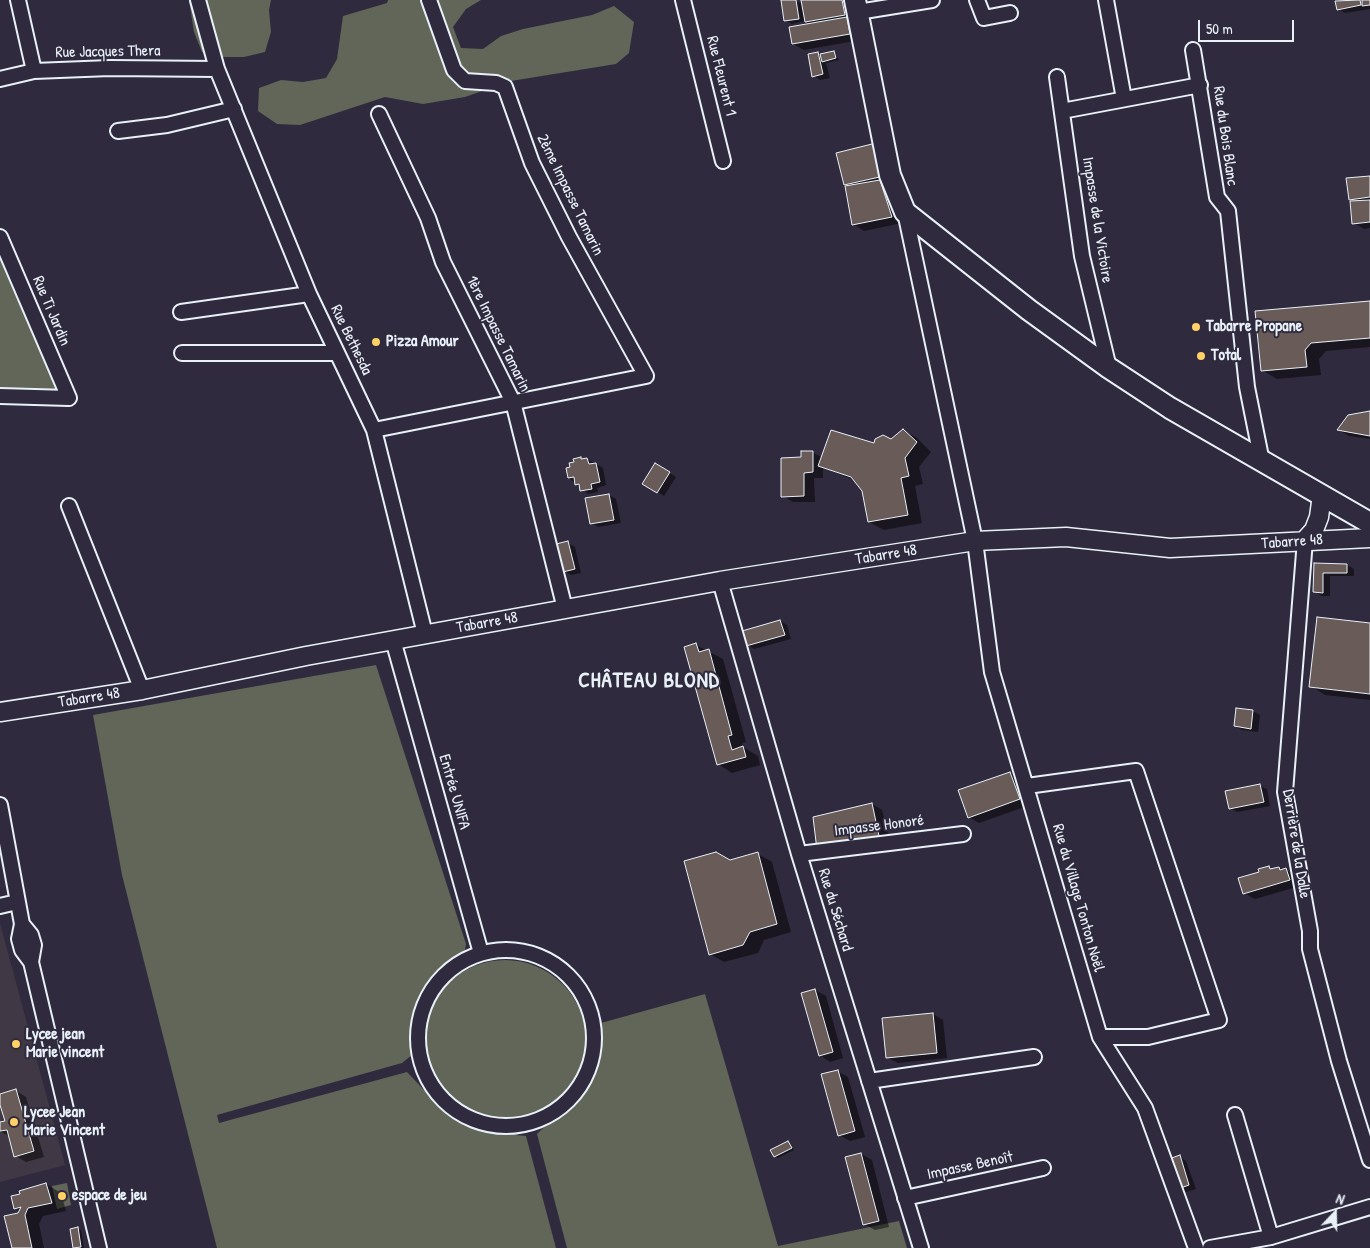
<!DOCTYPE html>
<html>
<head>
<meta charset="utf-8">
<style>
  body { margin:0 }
  #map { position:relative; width:1370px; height:1248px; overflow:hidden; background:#2f2a3d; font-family:"Patrick Hand",sans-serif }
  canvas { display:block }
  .north { position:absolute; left:1310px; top:1188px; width:50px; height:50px; -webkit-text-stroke:4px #2f2a3d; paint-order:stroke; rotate:21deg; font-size:14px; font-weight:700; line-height:20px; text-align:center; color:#e8f1f8 }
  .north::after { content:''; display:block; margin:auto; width:18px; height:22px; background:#e8f1f8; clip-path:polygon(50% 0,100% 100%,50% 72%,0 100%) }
  .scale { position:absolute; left:1198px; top:20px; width:96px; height:22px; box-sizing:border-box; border:2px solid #e8f1f8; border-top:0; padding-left:6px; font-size:15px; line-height:18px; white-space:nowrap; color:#e8f1f8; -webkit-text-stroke:4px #2f2a3d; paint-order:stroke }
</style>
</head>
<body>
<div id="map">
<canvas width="1370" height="1248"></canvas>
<div class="north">N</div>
<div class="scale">50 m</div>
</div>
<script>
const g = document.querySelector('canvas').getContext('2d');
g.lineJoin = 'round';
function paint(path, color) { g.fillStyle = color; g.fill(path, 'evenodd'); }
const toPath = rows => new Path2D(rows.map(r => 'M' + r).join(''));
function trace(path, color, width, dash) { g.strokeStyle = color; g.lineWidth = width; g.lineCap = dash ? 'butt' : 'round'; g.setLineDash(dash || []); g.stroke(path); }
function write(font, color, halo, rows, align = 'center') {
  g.font = font + ' "Patrick Hand",sans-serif'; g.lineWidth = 4; g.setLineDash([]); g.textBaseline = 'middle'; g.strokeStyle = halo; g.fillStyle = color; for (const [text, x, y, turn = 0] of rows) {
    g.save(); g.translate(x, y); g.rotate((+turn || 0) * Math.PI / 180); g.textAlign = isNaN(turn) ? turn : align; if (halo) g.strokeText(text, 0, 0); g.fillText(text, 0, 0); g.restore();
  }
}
const built = toPath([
  [0,923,65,1165,0,1182]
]);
const green = toPath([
  [189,0,271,0,269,10,271,32,265,52,244,57,222,57,202,52,194,32],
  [388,0,481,0,466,9,453,27,461,48,483,49,501,36,523,29,592,15,614,6,634,22,629,53,616,64,511,81,465,97,423,104,385,97,300,125,277,124,258,111,259,88,281,80,303,82,326,78,337,59,343,16,387,3],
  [0,254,60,390,0,389],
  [376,665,466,944,464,956,458,965,433,979,420,1009,414,1029,415,1046,412,1055,402,1063,217,1115,219,1123,407,1072,445,1112,483,1132,526,1136,556,1248,217,1248,122,875,93,715],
  '424 1041a81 81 0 1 1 162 0a81 81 0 1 1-162 0Z',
  [705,994,778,1246,899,1221,907,1248,567,1248,537,1134,569,1103,593,1068,601,1023],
  [67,1183,71,1205,57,1209,52,1186]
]);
const shadow = toPath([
  [793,0,803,4,802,0,852,0,860,40,804,50,793,44,812,25,805,21,792,24,785,20],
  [1345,0,1370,0,1370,9,1345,13,1338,9,1336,2],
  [834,52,839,60,826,63,830,78,820,80,814,76,818,53,822,55],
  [876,144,902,223,864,231,853,224,849,187,845,185],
  [1370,177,1370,228,1364,229,1354,223,1356,202,1350,199],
  [1370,302,1370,347,1326,351,1319,359,1321,375,1277,379,1262,370],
  [1370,413,1370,439,1349,436,1339,430],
  [903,430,917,438,931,452,919,467,923,484,915,486,922,523,884,530,869,522,863,491,856,481,823,467,823,478,814,478,815,502,793,502,783,496,802,459,812,452,823,458,891,440],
  [587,459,603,468,606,485,597,488,598,492,588,494,569,478],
  [656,464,676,477,664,496,644,483],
  [609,495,616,499,621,523,598,527,591,523],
  [568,543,575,547,581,573,571,575,564,571],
  [1315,564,1347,565,1354,569,1354,576,1330,576,1330,596,1322,596,1315,592],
  [780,621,787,625,791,639,754,649,748,645],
  [1370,625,1370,700,1325,695,1311,686],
  [696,645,723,659,746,742,742,743,743,747,758,756,760,765,732,773,718,764],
  [1253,711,1260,715,1258,732,1242,730,1235,726],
  [1010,773,1021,780,1030,805,979,823,969,817],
  [1260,786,1267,789,1270,806,1237,812,1230,808],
  [872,804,882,810,890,842,829,855],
  [758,854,772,862,791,932,764,940,758,953,724,962,710,954,730,861],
  [1268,868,1272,870,1279,868,1286,870,1297,876,1300,886,1255,899,1244,893,1261,873],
  [815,990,826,996,843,1058,830,1062,820,1055],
  [933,1014,943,1020,947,1058,898,1063,887,1057],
  [837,1071,848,1077,865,1137,850,1141,839,1135],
  [16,1091,26,1097,44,1157,26,1162,16,1156,10,1137,0,1131,0,1124,6,1122,0,1096],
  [788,1142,794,1150,778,1158,775,1156],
  [861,1154,872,1160,889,1227,875,1230,864,1224],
  [1180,1157,1186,1161,1196,1189,1186,1192,1179,1188],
  [46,1184,61,1193,66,1211,43,1216,39,1224,44,1248,13,1248,20,1211,15,1208],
  [78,1229,81,1230,84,1248,74,1248]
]);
const building = toPath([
  [781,0,796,0,799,19,784,21,781,0],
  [801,0,842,0,845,15,805,22,801,0],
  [1360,0,1361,5,1337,10,1335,1,1360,0],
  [1362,0,1370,0,1370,5,1362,6,1362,0],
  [847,17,850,34,792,44,789,27,847,17],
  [834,51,836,58,822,62,820,54,834,51],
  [818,52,823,74,812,77,808,54,818,52],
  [876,143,884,176,844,185,836,153,876,143],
  [1370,176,1370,197,1349,200,1346,178,1370,176],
  [880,180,892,217,852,225,845,186,880,180],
  [1370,200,1370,222,1352,224,1350,201,1370,200],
  [1370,301,1370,338,1311,343,1305,350,1307,367,1261,371,1255,311,1370,301],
  [1370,411,1370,436,1337,430,1348,415,1370,411],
  [903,429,917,442,905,458,909,476,901,478,908,515,868,522,862,491,851,477,818,466,831,430,874,443,875,439,883,435,891,439,903,429],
  [801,451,813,451,813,472,804,473,804,496,781,497,781,458,801,457,801,451],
  [581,457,581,459,587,458,589,464,596,463,600,482,591,484,592,489,580,491,579,484,575,485,574,477,568,478,566,468,570,467,569,463,574,462,573,459,581,457],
  [655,463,670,472,657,493,642,484,655,463],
  [609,494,614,520,590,524,585,498,609,494],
  [568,541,575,569,563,572,556,544,568,541],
  [1314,563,1347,564,1347,573,1323,573,1323,593,1313,592,1314,563],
  [1317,617,1370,623,1370,694,1309,687,1317,617],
  [780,620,785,635,746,646,742,631,780,620],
  [696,643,699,652,709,649,732,735,728,736,732,750,743,746,746,757,717,765,684,647,696,643],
  [1236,708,1253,710,1251,729,1234,726,1236,708],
  [1010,772,1020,799,968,818,958,790,1010,772],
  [1260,784,1264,802,1229,809,1225,791,1260,784],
  [872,803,879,836,817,850,813,817,872,803],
  [716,852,730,860,758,852,777,924,750,932,743,945,709,955,684,861,716,852],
  [1269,866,1270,869,1279,867,1280,870,1286,868,1290,880,1243,894,1238,878,1259,872,1258,869,1269,866],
  [815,989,833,1052,819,1056,801,993,815,989],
  [933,1013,937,1053,886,1058,882,1018,933,1013],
  [838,1070,855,1131,838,1136,821,1074,838,1070],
  [16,1089,34,1151,14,1157,7,1130,0,1131,0,1122,5,1121,0,1105,0,1094,16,1089],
  [788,1141,792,1148,774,1157,770,1150,788,1141],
  [861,1153,879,1221,863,1225,845,1157,861,1153],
  [1180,1155,1189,1185,1178,1189,1169,1159,1180,1155],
  [46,1183,52,1203,28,1208,25,1215,32,1248,12,1248,4,1216,18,1213,21,1207,14,1209,11,1196,20,1194,19,1191,46,1183],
  [78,1227,81,1247,73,1248,70,1229,78,1227]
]);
const minor = toPath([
  [18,0,34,71],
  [198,0,217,69,309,294,374,430,425,634],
  [683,0,723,161],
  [977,0,984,18,1010,13],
  [1106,0,1124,99],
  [858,12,932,0],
  [1193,50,1217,197,1228,211,1247,387,1262,462],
  [1057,77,1082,256,1109,368],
  [0,79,34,71,110,68,217,69],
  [1062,111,1200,85],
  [379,114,428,218,443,262,513,402,565,609],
  [118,131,167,125,234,109],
  [905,212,975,541,992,672,1100,1037,1145,1108,1196,1248],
  [0,237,69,398,0,396],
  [181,312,309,294],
  [182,353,336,353],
  [374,430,646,376,569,237,532,163,505,87,496,83,465,81,454,70,429,0],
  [69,506,142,690],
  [1305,540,1285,792,1310,931,1310,949,1339,1061,1370,1160],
  [720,581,799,854,921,1248],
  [393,640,481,953],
  [1027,786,1136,771,1219,1020,1148,1037,1100,1037],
  [0,805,22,924,19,939,22,950,31,962,99,1248],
  [799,854,963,834],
  [0,906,17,902],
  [22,924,31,935,34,945,31,962],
  '418 1038a88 88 0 1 1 176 0a88 88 0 1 1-176 0Z',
  [869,1081,1034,1057],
  [1235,1115,1271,1237],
  [905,1198,1043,1168],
  [1210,1248,1271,1237,1370,1207]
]);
const tertiary = toPath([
  [1305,540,1314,530,1319,517,1322,495],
  [0,712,142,690,306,656,720,581,975,541,1066,537,1170,548,1370,538]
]);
const secondary = toPath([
  [855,0,890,175,905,212,1029,310,1109,368,1170,408,1370,523]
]);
const markers = [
  [1196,327,5,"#ffd166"],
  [376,342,5,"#ffd166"],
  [1201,356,5,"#ffd166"],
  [16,1044,5,"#ffd166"],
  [14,1122,5,"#ffd166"],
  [62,1196,5,"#ffd166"]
];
const streetNames = [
  ["Rue Jacques Thera",108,52,-1],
  ["Rue Fleurent 1",721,76,76],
  ["Rue du Bois Blanc",1225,136,82],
  ["2ème Impasse Tamarin",570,195,64],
  ["Impasse de la Victoire",1097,220,81],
  ["Rue Ti Jardin",51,311,67],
  ["1ère Impasse Tamarin",498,334,64],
  ["Rue Bethesda",351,340,64],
  ["Tabarre 48",1292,542,-4],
  ["Tabarre 48",886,555,-9],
  ["Tabarre 48",487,623,-10],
  ["Tabarre 48",89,698,-9],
  ["Entrée UNIFA",454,792,74],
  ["Impasse Honoré",879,826,-7],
  ["Derrière de la Dalle",1296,844,81],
  ["Rue du Village Tonton Noël",1078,898,74],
  ["Rue du Séchard",835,910,73],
  ["Impasse Benoît",970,1166,-12]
];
const poiNames = [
  ["Tabarre Propane",1206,327],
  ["Pizza Amour",386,342],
  ["Total",1211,356],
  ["Lycee jean",26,1035],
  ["Marie vincent",26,1053],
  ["Lycee Jean",24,1113],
  ["Marie Vincent",24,1131],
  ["espace de jeu",72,1196]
];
const districtNames = [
  ["CHÂTEAU BLOND",649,681]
];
paint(built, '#403945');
paint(green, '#616658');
paint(shadow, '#0007');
paint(building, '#695b58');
trace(building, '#e8f1f8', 1);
trace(minor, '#e8f1f8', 18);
trace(tertiary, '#e8f1f8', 21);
trace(secondary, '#e8f1f8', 24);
trace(minor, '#2f2a3d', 14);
trace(tertiary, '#2f2a3d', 18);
trace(secondary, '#2f2a3d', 20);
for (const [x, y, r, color] of markers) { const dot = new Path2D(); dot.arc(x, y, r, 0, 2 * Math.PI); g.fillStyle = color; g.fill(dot); trace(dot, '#2f2a3d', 2); }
write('16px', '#e8f1f8', '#2f2a3d', streetNames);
write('bold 16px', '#e8f1f8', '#2f2a3d', poiNames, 'left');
g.letterSpacing = '1px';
write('bold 21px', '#e8f1f8', '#2f2a3d', districtNames);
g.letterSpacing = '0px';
</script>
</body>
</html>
